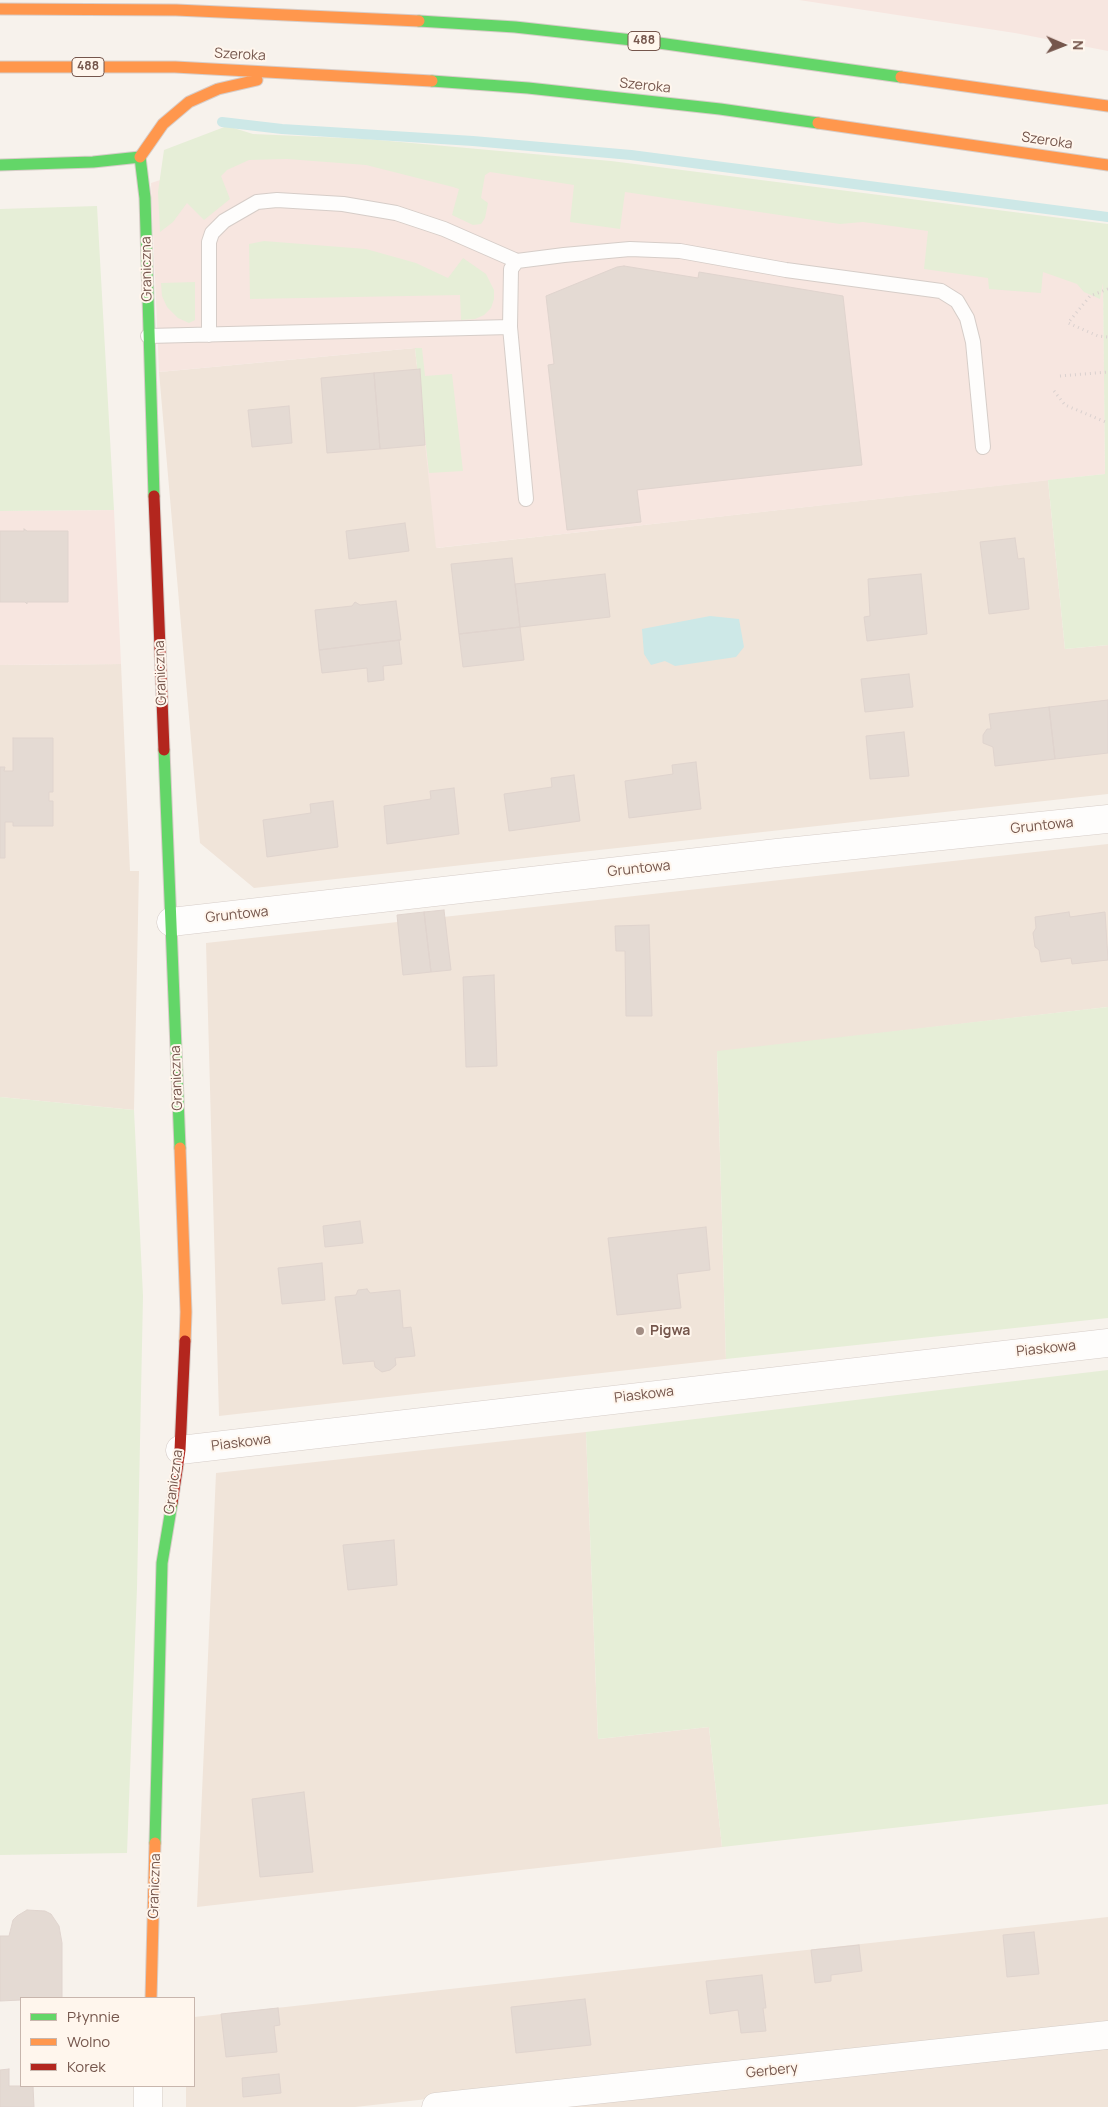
<!DOCTYPE html>
<html>
<head>
<meta charset="utf-8">
<style>
  body { margin:0 }
  #map { position:relative; width:1108px; height:2107px; overflow:hidden; background:#f7f2ec; font-family:Manrope,sans-serif }
  canvas { display:block }
  .legend { position:absolute; left:20px; top:1997px; width:175px; height:90px; box-sizing:border-box; background:#fff6ed; border:1px solid #c8b6ad; margin:0; padding:6px 9px; list-style:none; font-size:15px; color:#75564c }
  .legend li { display:flex; align-items:center; gap:10px; height:25px }
  .legend b { width:25px; border:1px solid #c8b6ad }
  .north { position:absolute; left:1038px; top:20px; width:50px; height:50px; -webkit-text-stroke:4px #fff6ed; paint-order:stroke; rotate:91deg; font-size:14px; font-weight:700; line-height:20px; text-align:center; color:#75564c }
  .north::after { content:''; display:block; margin:auto; width:18px; height:22px; background:#75564c; clip-path:polygon(50% 0,100% 100%,50% 72%,0 100%) }
</style>
</head>
<body>
<div id="map">
<canvas width="1108" height="2107"></canvas>
<ul class="legend">
<li><b style="height:6px;background:#63d668"></b>Płynnie</li>
<li><b style="height:6px;background:#ff974d"></b>Wolno</li>
<li><b style="height:6px;background:#b3261e"></b>Korek</li>
</ul>
<div class="north">N</div>
</div>
<script>
const g = document.querySelector('canvas').getContext('2d');
g.lineJoin = 'round';
function paint(path, color) { g.fillStyle = color; g.fill(path, 'evenodd'); }
const toPath = rows => new Path2D(rows.map(r => 'M' + r).join(''));
function trace(path, color, width, dash) { g.strokeStyle = color; g.lineWidth = width; g.lineCap = dash ? 'butt' : 'round'; g.setLineDash(dash || []); g.stroke(path); }
function write(font, color, halo, rows, align = 'center') {
  g.font = font + ' Manrope,sans-serif'; g.lineWidth = 4; g.setLineDash([]); g.textBaseline = 'middle'; g.strokeStyle = halo; g.fillStyle = color; for (const [text, x, y, turn = 0] of rows) {
    g.save(); g.translate(x, y); g.rotate((+turn || 0) * Math.PI / 180); g.textAlign = isNaN(turn) ? turn : align; if (halo) g.strokeText(text, 0, 0); g.fillText(text, 0, 0); g.restore();
  }
}
const residential = toPath([
  [415,348,437,548,1048,480,1065,649,1108,645,1108,794,254,888,200,843,159,372],
  [121,664,130,871,139,871,134,1110,0,1097,0,665],
  [1108,844,1108,1007,717,1052,726,1359,219,1416,206,943],
  [586,1432,598,1739,709,1727,722,1847,197,1907,216,1473],
  [1108,1917,1108,2024,355,2107,186,2107,186,2086,194,2086,194,2017],
  [1108,2046,1108,2107,557,2107]
]);
const commercial = toPath([
  [799,0,1108,0,1108,51,1015,33],
  [241,154,443,156,665,187,1103,258,1105,474,436,548,415,348,159,372,151,183],
  [114,510,121,664,0,665,0,511]
]);
const green = toPath([
  [227,126,253,134,367,139,611,161,1108,224,1108,645,1065,649,1048,480,1105,474,1103,283,1100,299,1084,292,1077,284,1043,272,1041,293,989,289,988,278,924,269,928,231,863,222,840,224,625,192,620,229,570,222,574,185,490,172,485,175,481,198,488,203,485,218,481,224,473,225,452,215,459,189,453,187,366,165,287,159,249,160,227,170,221,176,230,199,204,220,187,203,173,222,160,232,158,192,164,150],
  [97,206,114,510,0,511,0,209],
  [264,241,366,249,416,263,448,278,463,258,486,274,494,290,494,299,491,308,484,315,475,319,461,320,460,295,250,299,249,244],
  [195,282,195,320,189,323,178,318,167,307,162,296,161,283],
  [415,348,422,348,425,376,452,374,463,471,429,473],
  [1108,1007,1108,1318,726,1359,717,1051],
  [0,1097,134,1110,143,1296,137,1588,127,1853,0,1855],
  [1108,1370,1108,1804,722,1847,709,1727,598,1739,586,1432]
]);
const water = toPath([
  [710,616,739,619,744,647,736,657,675,666,665,661,651,665,644,654,642,629]
]);
const stream = toPath([
  [222,122,282,129,473,141,631,155,1108,217]
]);
const building = toPath([
  [624,266,698,278,699,272,843,296,862,465,637,490,641,522,567,530,548,365,554,364,546,296,617,267,624,266],
  [420,369,425,445,380,449,374,373,420,369],
  [374,373,380,449,327,453,321,378,374,373],
  [289,406,292,443,252,447,248,410,289,406],
  [405,523,409,551,349,559,346,531,405,523],
  [24,529,27,531,68,531,68,602,27,602,27,604,25,602,0,602,0,531,24,531,24,529],
  [1015,538,1018,559,1024,558,1029,609,989,614,980,542,1015,538],
  [512,558,520,627,459,634,451,564,512,558],
  [605,574,610,617,520,627,515,584,605,574],
  [921,574,927,634,867,641,864,617,870,616,868,579,921,574],
  [396,601,401,640,319,650,315,610,352,606,355,602,360,605,396,601],
  [520,627,524,660,463,667,459,634,520,627],
  [399,640,402,664,383,666,384,680,368,682,367,668,322,673,319,650,399,640],
  [909,674,913,707,865,712,861,679,909,674],
  [1108,700,1108,753,1055,759,1049,707,1108,700],
  [1049,707,1055,759,995,766,993,747,983,743,983,735,987,729,991,729,989,714,1049,707],
  [904,732,909,776,870,779,866,736,904,732],
  [13,738,53,738,53,792,49,792,49,801,53,801,53,826,13,826,13,822,5,822,5,858,0,858,0,767,5,767,4,771,13,771,13,738],
  [696,762,701,809,629,818,625,781,673,774,672,765,696,762],
  [574,775,580,821,509,831,504,794,552,787,551,778,574,775],
  [454,788,459,834,387,844,384,806,431,799,430,791,454,788],
  [333,801,338,847,267,857,263,820,311,813,310,804,333,801],
  [444,910,451,970,431,972,424,912,444,910],
  [424,912,431,972,403,975,397,915,424,912],
  [1069,912,1070,917,1105,912,1108,960,1072,964,1071,958,1041,962,1039,950,1035,947,1033,933,1036,928,1035,917,1069,912],
  [649,925,652,1016,626,1016,625,951,616,951,615,926,649,925],
  [494,975,497,1066,466,1067,463,977,494,975],
  [360,1221,363,1243,325,1247,323,1226,360,1221],
  [706,1227,710,1270,677,1274,681,1308,617,1315,608,1238,706,1227],
  [322,1263,325,1300,282,1304,278,1268,322,1263],
  [367,1289,370,1293,400,1290,403,1328,411,1327,415,1356,395,1358,396,1365,390,1370,382,1372,375,1367,374,1361,343,1364,335,1297,356,1295,358,1290,367,1289],
  [394,1540,397,1585,348,1590,343,1545,394,1540],
  [304,1792,313,1872,260,1877,252,1799,304,1792],
  [27,1910,45,1911,51,1914,59,1926,62,1943,62,1998,0,2001,0,1936,9,1936,13,1920,17,1916,27,1910],
  [1034,1932,1039,1974,1007,1977,1003,1935,1034,1932],
  [859,1945,862,1971,831,1975,831,1981,815,1983,811,1950,859,1945],
  [762,1975,766,2008,763,2008,766,2031,741,2033,738,2010,710,2014,706,1981,762,1975],
  [585,1999,591,2045,516,2053,511,2007,585,1999],
  [278,2008,280,2025,274,2026,277,2052,226,2057,221,2014,278,2008],
  [9,2069,9,2086,33,2086,34,2107,0,2107,0,2070,9,2069],
  [279,2074,281,2093,243,2097,242,2078,279,2074]
]);
const path = toPath([
  [1108,289,1090,296,1068,323,1098,336,1108,337],
  [1060,376,1108,372],
  [1054,391,1065,405,1108,423]
]);
const lane = toPath([
  [209,335,209,242,212,233,224,221,257,202,277,200,343,204,396,213,444,229,517,261],
  [148,336,510,327],
  [526,499,510,327,511,269,517,261,564,255,630,249,680,251,786,270,941,291,957,301,967,318,973,342,983,447]
]);
const street = toPath([
  [171,922,777,853,1108,819],
  [180,1450,1108,1343],
  [148,2107,148,2086],
  [436,2107,1108,2035]
]);
const fast = toPath([
  [419,21,515,27,659,43,901,77],
  [432,81,528,88,720,109,818,123],
  [0,165,93,162,140,157,145,198,154,496],
  [164,750,180,1148],
  [155,1843,162,1563,172,1503]
]);
const slow = toPath([
  [0,9,176,10,419,21],
  [0,67,175,67,432,81],
  [901,77,1108,106],
  [818,123,1108,165],
  [140,157,163,124,189,102,218,89,257,80],
  [180,1148,186,1312,185,1341],
  [151,1998,155,1843]
]);
const jam = toPath([
  [154,496,164,750],
  [172,1503,180,1450,185,1341]
]);
const markers = [
  [640,1331,5,"#a28d84"]
];
const shields = [
  [644,41,32],
  [88,67,32]
];
const shieldNames = [
  ["488",644,41],
  ["488",88,67]
];
const streetNames = [
  ["Szeroka",240,55,3],
  ["Szeroka",645,86,6],
  ["Szeroka",1047,141,8],
  ["Graniczna",147,269,-91],
  ["Graniczna",161,673,-92],
  ["Gruntowa",1042,826,-6],
  ["Gruntowa",639,869,-6],
  ["Gruntowa",237,915,-6],
  ["Graniczna",177,1078,-92],
  ["Piaskowa",1046,1349,-6],
  ["Piaskowa",644,1395,-7],
  ["Piaskowa",241,1443,-7],
  ["Graniczna",174,1482,-82],
  ["Graniczna",155,1886,-88],
  ["Gerbery",772,2071,-6]
];
const poiNames = [
  ["Pigwa",650,1331]
];
paint(residential, '#f0e4d9');
paint(commercial, '#f7e6e0');
paint(green, '#e6eed7');
paint(water, '#cde8e7');
trace(stream, '#cde8e7', 10);
paint(building, '#e4dad3');
trace(building, '#e0d4ce', 1);
trace(lane, '#d6cdc8', 16);
trace(street, '#d6cdc8', 29);
trace(fast, '#d7cdc8', 13);
trace(slow, '#d7cdc8', 13);
trace(jam, '#d7cdc8', 13);
trace(path, '#dad1cf', 3, [1, 4]);
trace(lane, '#fefdfc', 14);
trace(street, '#fefdfc', 28);
trace(fast, '#63d668', 11);
trace(slow, '#ff974d', 11);
trace(jam, '#b3261e', 11);
for (const [x, y, r, color] of markers) { const dot = new Path2D(); dot.arc(x, y, r, 0, 2 * Math.PI); g.fillStyle = color; g.fill(dot); trace(dot, '#fff6ed', 2); }
for (const [x, y, w] of shields) { const box = new Path2D(); box.roundRect(x - w / 2, y - 9.5, w, 19, 4); g.fillStyle = '#fff6ed'; g.fill(box); trace(box, '#75564c', 1); }
write('bold 12px', '#75564c', null, shieldNames);
write('14px', '#75564c', '#fff6ed', streetNames);
write('bold 14px', '#75564c', '#fff6ed', poiNames, 'left');
</script>
</body>
</html>
